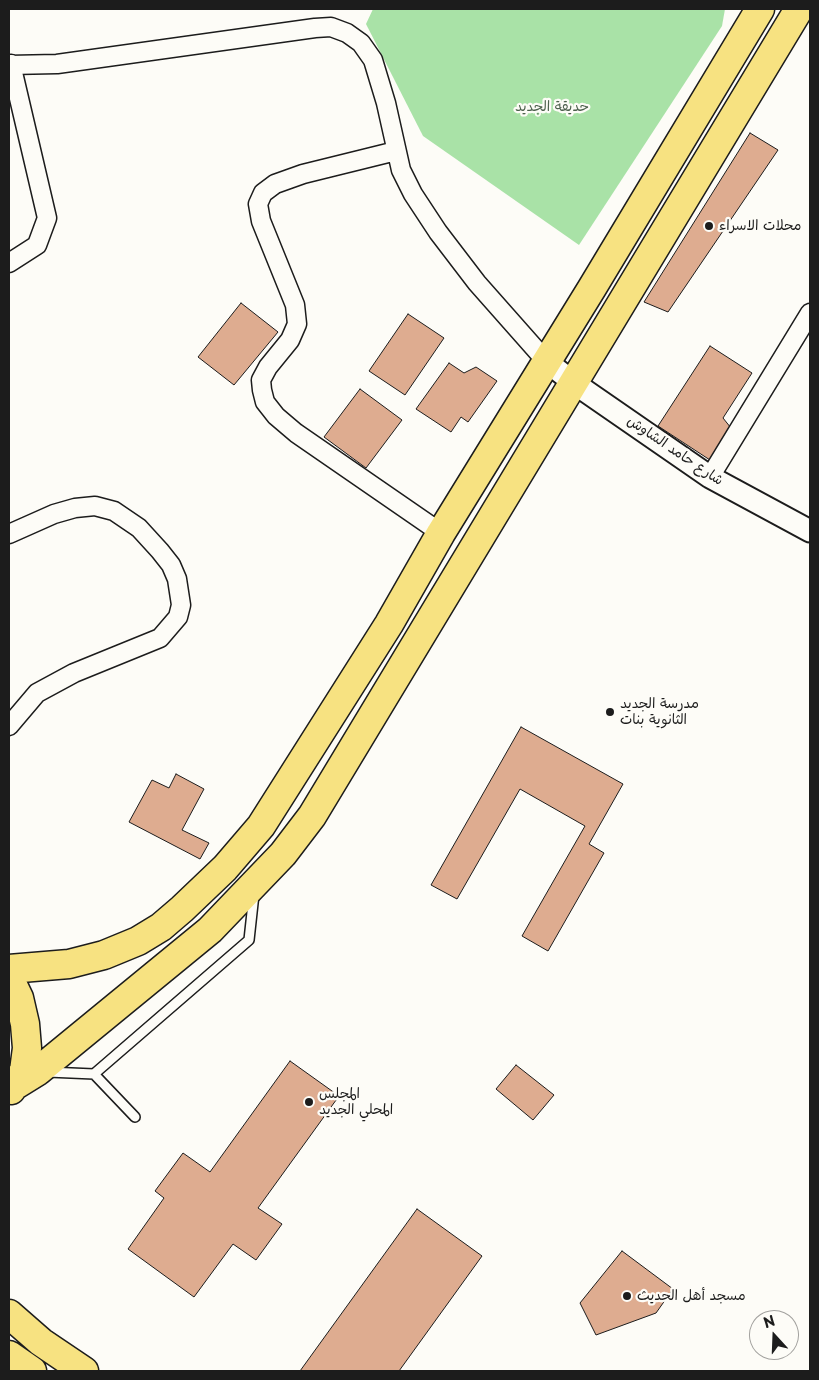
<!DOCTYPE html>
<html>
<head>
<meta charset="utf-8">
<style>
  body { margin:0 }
  #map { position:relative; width:819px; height:1380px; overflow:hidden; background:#fdfcf7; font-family:"Playpen Sans",sans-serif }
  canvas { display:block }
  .frame { position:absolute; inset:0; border:10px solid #1c1c1c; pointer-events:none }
  .north { position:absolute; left:749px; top:1310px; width:50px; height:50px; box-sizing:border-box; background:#fdfcf7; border:1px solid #a3a29f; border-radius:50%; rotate:340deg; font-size:14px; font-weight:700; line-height:20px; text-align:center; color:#1c1c1c }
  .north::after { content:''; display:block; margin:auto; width:18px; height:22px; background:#1c1c1c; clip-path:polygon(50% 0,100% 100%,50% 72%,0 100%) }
</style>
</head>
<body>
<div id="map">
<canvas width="819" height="1380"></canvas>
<div class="frame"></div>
<div class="north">N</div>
</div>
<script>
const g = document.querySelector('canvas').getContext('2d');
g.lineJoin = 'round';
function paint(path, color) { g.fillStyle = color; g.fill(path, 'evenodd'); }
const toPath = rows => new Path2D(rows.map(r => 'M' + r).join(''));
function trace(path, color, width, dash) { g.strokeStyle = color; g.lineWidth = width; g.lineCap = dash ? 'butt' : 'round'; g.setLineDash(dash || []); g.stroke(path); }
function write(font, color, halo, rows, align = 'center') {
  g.font = font + ' "Playpen Sans","Playpen Sans Arabic",sans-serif'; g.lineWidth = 4.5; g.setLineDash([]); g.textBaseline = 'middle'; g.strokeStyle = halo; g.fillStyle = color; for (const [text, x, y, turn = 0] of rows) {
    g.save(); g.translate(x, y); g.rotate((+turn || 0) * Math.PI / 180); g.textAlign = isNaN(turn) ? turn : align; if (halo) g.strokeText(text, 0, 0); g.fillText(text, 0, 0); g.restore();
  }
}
const green = toPath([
  [373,9,725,9,722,26,579,245,423,136,366,24]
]);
const building = toPath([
  [750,133,778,150,668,312,644,302,750,133],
  [241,303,278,332,234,385,198,357,241,303],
  [408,314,444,338,405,395,369,371,408,314],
  [710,346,752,373,723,418,731,428,710,460,658,426,710,346],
  [449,363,464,373,476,367,497,381,468,422,461,417,451,432,416,409,449,363],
  [360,389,402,420,366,468,324,437,360,389],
  [521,727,623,784,589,844,604,853,548,951,522,936,585,826,520,789,457,899,431,885,521,727],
  [176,774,204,789,182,830,209,843,200,859,129,822,152,780,169,788,176,774],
  [290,1061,339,1096,258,1208,282,1224,256,1260,233,1244,194,1297,128,1249,164,1198,155,1191,183,1153,210,1172,290,1061],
  [516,1065,554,1095,533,1120,496,1089,516,1065],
  [417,1209,482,1256,399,1371,300,1371,417,1209],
  [622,1251,673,1289,656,1313,596,1335,580,1303,622,1251]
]);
const service = toPath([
  [48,1072,94,1074,249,940,254,894],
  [94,1074,135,1117]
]);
const minor = toPath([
  [9,65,57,64,315,28,331,27,347,33,361,43,373,60,386,103,401,170,413,194,438,232,477,283,546,361],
  [396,151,303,174,275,184,263,193,258,204,261,221,295,305,297,324,290,340,268,367,261,380,262,390,265,402,276,416,296,433,441,533],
  [9,263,37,245,47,218,11,64],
  [710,477,810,313],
  [9,534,54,514,75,508,95,506,114,511,139,528,160,551,171,565,177,579,181,605,178,617,160,638,74,673,37,693,9,726]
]);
const tertiary = toPath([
  [546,361,574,383,710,477,810,531]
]);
const primary = toPath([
  [9,969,69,964,104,955,138,941,161,927,182,909,225,868,261,826,389,624,441,533,592,288,760,9],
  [9,977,19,998,25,1024,27,1048,24,1071,11,1090],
  [17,1084,38,1071,210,930,283,854,312,816,799,9],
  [9,1314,41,1342,84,1371],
  [9,1355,32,1371]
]);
const markers = [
  [709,226,5,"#1c1c1c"],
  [610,712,5,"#1c1c1c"],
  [309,1102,5,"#1c1c1c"],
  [627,1296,5,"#1c1c1c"]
];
const parkNames = [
  ["حديقة الجديد",552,107]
];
const poiNames = [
  ["محلات الاسراء",719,226],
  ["مدرسة الجديد",620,704],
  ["الثانوية بنات",620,720],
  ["المجلس",319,1094],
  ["المحلي الجديد",319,1110],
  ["مسجد أهل الحديث",637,1296]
];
const streetNames = [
  ["شارع حامد الشاوش",675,451,34]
];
paint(green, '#a9e2a7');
paint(building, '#deac90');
trace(building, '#1c1c1c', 1);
trace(service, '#1c1c1c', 12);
trace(minor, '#1c1c1c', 21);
trace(tertiary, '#1c1c1c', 25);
trace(primary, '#1c1c1c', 31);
trace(service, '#fdfcf7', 9);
trace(minor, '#fdfcf7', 18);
trace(tertiary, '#fdfcf7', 21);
trace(primary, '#f7e281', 28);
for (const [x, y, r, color] of markers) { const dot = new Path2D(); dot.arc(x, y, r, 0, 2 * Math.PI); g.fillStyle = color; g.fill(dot); trace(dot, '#fdfcf7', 2); }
write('14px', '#4d614d', '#fdfcf7', parkNames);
write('14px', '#1c1c1c', '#fdfcf7', poiNames, 'left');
write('14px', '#1c1c1c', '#fdfcf7', streetNames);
</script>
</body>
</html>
